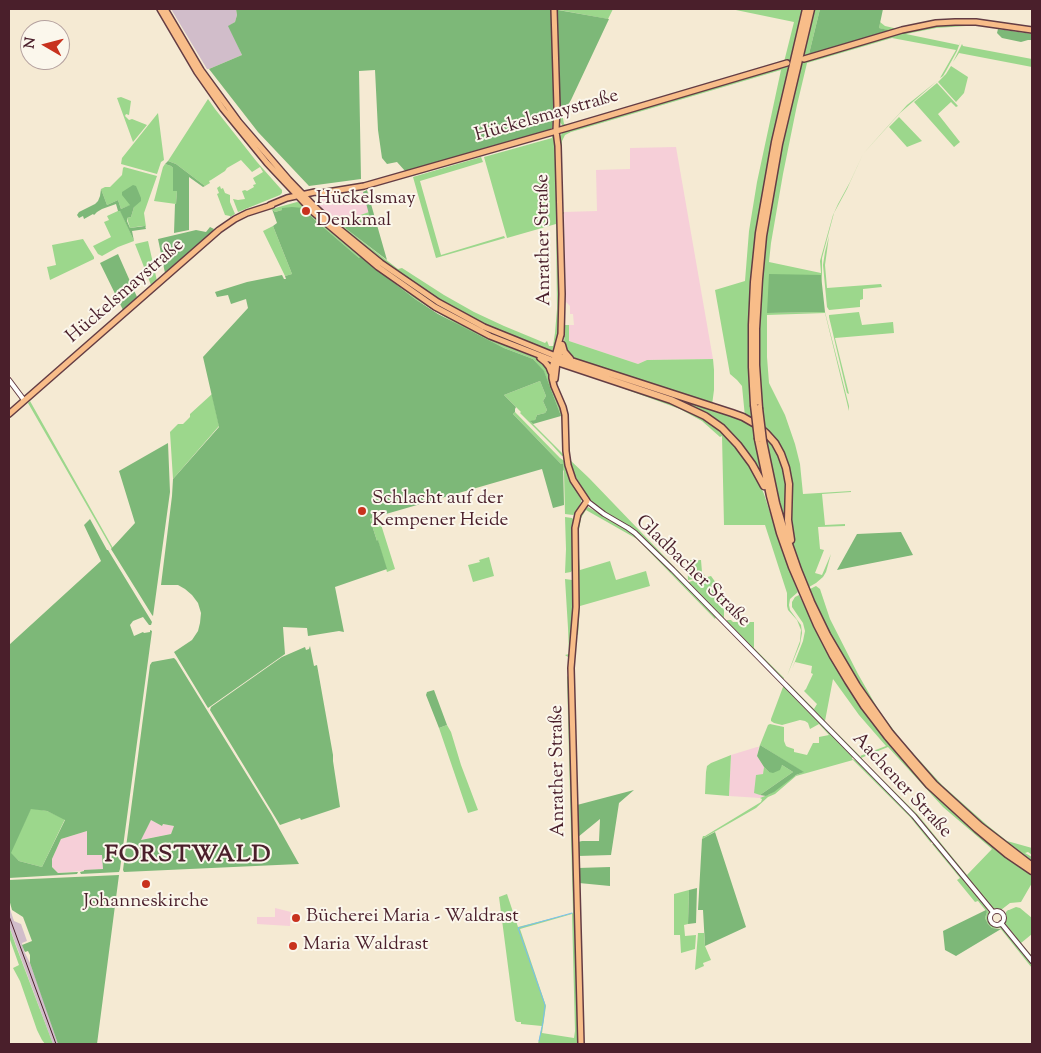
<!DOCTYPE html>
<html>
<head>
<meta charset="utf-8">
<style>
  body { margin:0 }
  #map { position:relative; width:1041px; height:1053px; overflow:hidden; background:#f5ead3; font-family:"Sorts Mill Goudy",serif }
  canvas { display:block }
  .frame { position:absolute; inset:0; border:10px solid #4a1f2b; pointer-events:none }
  .north { position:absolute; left:20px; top:20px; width:50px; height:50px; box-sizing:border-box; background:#fbf7ec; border:1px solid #b4a19f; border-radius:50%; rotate:278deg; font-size:14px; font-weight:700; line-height:20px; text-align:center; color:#4a1f2b }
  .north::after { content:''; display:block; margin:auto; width:18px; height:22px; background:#c8321e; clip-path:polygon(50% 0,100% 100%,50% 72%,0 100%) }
</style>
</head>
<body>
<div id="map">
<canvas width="1041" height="1053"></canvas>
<div class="frame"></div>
<div class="north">N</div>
</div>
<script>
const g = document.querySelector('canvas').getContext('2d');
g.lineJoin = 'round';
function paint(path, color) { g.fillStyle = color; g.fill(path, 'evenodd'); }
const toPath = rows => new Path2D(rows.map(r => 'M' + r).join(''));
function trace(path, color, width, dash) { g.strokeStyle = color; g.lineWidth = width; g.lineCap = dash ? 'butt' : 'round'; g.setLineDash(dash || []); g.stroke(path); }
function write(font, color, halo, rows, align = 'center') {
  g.font = font + ' "Sorts Mill Goudy",serif'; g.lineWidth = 4; g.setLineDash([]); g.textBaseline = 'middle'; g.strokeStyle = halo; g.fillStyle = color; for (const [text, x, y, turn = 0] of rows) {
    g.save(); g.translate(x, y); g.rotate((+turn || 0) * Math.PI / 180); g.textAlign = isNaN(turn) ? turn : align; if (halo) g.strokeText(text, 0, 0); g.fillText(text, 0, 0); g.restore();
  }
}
const built = toPath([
  [676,147,713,359,647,360,638,364,569,341,569,325,574,325,573,314,570,314,570,306,566,302,564,212,597,211,596,170,630,169,630,148],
  [363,192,369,212,337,223,319,205,318,201,321,199],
  [757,747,759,747,757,756,764,767,763,774,756,776,760,795,766,796,760,798,729,796,731,755],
  [151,820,162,826,163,824,174,826,171,834,140,840],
  [87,831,102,855,103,869,58,873,52,867,52,859,61,839],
  [275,908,291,912,290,926,257,924,257,917,275,917]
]);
const industrial = toPath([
  [171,9,236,9,237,15,235,22,229,26,242,55,209,69,207,69],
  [9,906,14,921,21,924,27,941,22,943,24,951,30,963,44,1002,58,1044,53,1044,9,926]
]);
const green = toPath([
  [556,9,613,9,608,19,559,10,560,106,559,105],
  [731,9,803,9,772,143,756,232,749,312,749,380,752,419,745,417,742,386,737,380,730,374,715,290,745,281,749,231,757,182,781,70,571,132,565,135,562,141,562,152,561,152,562,212,564,212,564,214,562,213,559,150,560,137,562,133,565,131,564,127,562,125,560,122,559,110,561,108,564,124,568,125,784,62,794,22],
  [814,9,820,9,809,54,891,31,879,28,880,22,885,26,898,29,911,30,937,25,964,24,966,26,936,28,906,34,959,45,961,40,957,51,946,71,943,76,940,78,956,50,892,38,807,63,797,105,783,174,771,243,769,262,821,273,820,261,833,215,838,204,850,182,863,154,887,127,907,105,937,81,900,113,863,154,847,189,834,213,822,258,822,283,821,275,767,313,825,312,849,406,849,411,825,313,767,315,767,357,769,383,785,415,795,444,800,464,803,494,851,491,851,492,822,494,825,525,845,524,845,526,818,527,820,549,824,550,815,573,822,575,831,554,826,572,823,577,816,583,809,587,795,554,792,542,790,530,792,483,787,460,780,447,765,431,760,382,759,331,763,261,774,189,783,141],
  [962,44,963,46,1032,59,1032,67,959,53,953,62],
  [951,66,968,77,964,93,956,102,938,82,946,74],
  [937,83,958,106,956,107,951,102,938,114,960,142,954,147,914,102],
  [121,97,131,101,129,115,126,114,125,116,129,120,132,119,147,125,133,142,117,98],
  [208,99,215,109,257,162,280,188,282,190,282,193,280,195,238,212,233,199,238,200,245,199,242,191,245,190,247,191,254,187,253,185,256,184,253,178,263,172,260,167,252,172,241,160,227,168,225,171,211,180,209,181,210,183,205,186,176,164,168,161],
  [158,113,164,160,161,162,157,174,121,164,122,158],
  [899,117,922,141,907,147,889,127],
  [552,135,554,137,556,141,557,151,560,325,555,349,552,352,502,333,469,318,439,301,388,265,337,224,337,223,369,212,370,218,349,224,345,228,398,269,402,268,444,295,474,312,504,326,545,343,547,341,549,346,553,346,555,333,557,309,556,224,507,238,484,157,552,138],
  [481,157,483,162,420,181,441,255,504,236,505,238,436,258,413,177],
  [165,164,171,166,173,168,173,190,177,191,176,204,154,201,163,167],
  [124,167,157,176,144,213,146,227,142,226,130,228,127,218,131,217,134,207,131,205,121,209,118,200,107,205,101,189,105,187,110,187,122,175,123,168],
  [220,186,221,189,223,188,225,193,230,195,230,202,235,214,230,217,230,216,225,215,217,194,219,193,217,188],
  [297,202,302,203,362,257,418,298,449,317,511,348,544,361,549,369,553,389,562,408,564,416,564,456,562,456,552,445,520,413,521,412,504,395,540,381,546,396,543,401,547,410,545,413,537,415,535,420,531,422,564,455,563,416,561,416,544,372,533,359,504,348,458,325,415,299,362,257,360,259,315,220,303,208,283,208,282,210,275,212,272,209,268,210],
  [120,210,134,241,118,247,102,256,98,254,93,246,111,237,104,222,109,220,107,216],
  [273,226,292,274,285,276,263,231],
  [829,236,825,265,827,288,881,284,882,287,863,289,863,299,860,300,860,307,829,310,827,307,823,265,825,252],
  [83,239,94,257,94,259,50,280,47,267,56,265,52,245],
  [148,241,157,281,151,285,135,244],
  [859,312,862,325,893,322,894,333,835,338,849,394,847,393,829,317,829,315],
  [565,325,569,325,569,341,638,364,647,360,713,359,714,370,714,390,712,405,569,357,564,343],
  [571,369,678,404,715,426,737,447,756,476,764,494,783,553,798,592,790,599,789,605,790,610,801,625,802,633,800,644,787,676,800,641,801,630,797,620,788,610,787,606,787,593,765,525,724,525,722,436,720,437,702,421,680,409,611,384,571,370],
  [212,394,219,426,173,479,170,432,178,424,183,424,190,417,190,414],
  [672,396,728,415,746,422,754,426,763,479,754,464,702,412,672,397],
  [30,401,113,548,112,549,28,403],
  [515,412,560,458,566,462,571,481,581,499,581,502,576,513,573,515,565,514,564,471,563,470,563,464,561,464,513,414],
  [766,437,777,451,781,459,786,479,786,526,773,479],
  [570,460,589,478,687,580,684,580,644,540,631,529,595,505,587,496,574,474],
  [588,507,628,530,638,538,716,617,715,619,637,539,586,510,581,518,579,530,578,543,580,570,610,561,616,580,646,571,650,586,580,606,578,635,576,634,578,572,579,564,579,554,578,553,577,529,581,515,584,510],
  [378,515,395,569,387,572,378,541,377,541,370,519],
  [565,517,572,518,574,520,572,531,573,569,571,572,565,573,566,549],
  [489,557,494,576,473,582,468,565,480,562,479,560],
  [687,560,701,560,702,572,706,577,688,580],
  [711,576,724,594,724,619,723,619,688,584,689,582,695,580],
  [565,579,572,580,574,583,573,619,571,644,579,1044,538,1044,542,1026,521,1024,521,1022,517,1022,515,1020,499,897,507,894,518,927,573,913,567,677,568,676,568,657,565,655,569,654,568,628],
  [572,914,575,1031,574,1038,542,1033,546,1006,520,929],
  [816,586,820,589,830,619,858,674,878,709,901,740,942,785,987,825,1007,841,1032,848,1032,855,1028,852,1025,853,1032,857,1032,862,976,819,961,806,921,765,895,734,870,701,837,649,821,617,810,589],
  [799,595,820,638,835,665,872,721,890,745,913,772,959,818,994,847,1032,874,1032,883,1021,902,1010,903,1001,910,995,910,991,907,917,817,860,758,861,757,860,756,858,756,788,685,787,682,814,709,817,704,804,691,806,689,813,674,811,673,812,666,795,662,792,669,803,641,805,631,803,623,792,607,792,602,795,597],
  [833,679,859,715,886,746,860,756,825,721],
  [888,747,943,807,992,849,967,875,918,815,861,758],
  [727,620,731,620,733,622,754,622,754,648,784,678,783,680,726,622],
  [783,687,785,687,853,756,852,759,858,761,915,820,932,841,931,843,910,817,853,760,796,776,775,794,768,797,756,808,702,839,703,836,705,836,761,802,762,799,760,798,770,794,790,778,803,772,760,745,768,725,770,724,784,727,784,741,786,746,788,747,794,749,794,752,807,755,813,743,819,743,819,737,829,735,819,724,810,729,808,723,805,721,800,720,782,725,774,723,771,721,771,719],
  [447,725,451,732,461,765,478,810,468,813,439,728],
  [731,755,729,796,705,794,706,772,707,766,711,763],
  [782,765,793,772,760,795,754,793,756,775,763,774,764,767,769,772],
  [31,808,47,811,65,819,42,867,19,861,10,853],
  [932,844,934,844,983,903,989,912,989,918,990,922,995,925,1001,926,1007,931,1032,963,1032,968,1000,928,992,928,988,924,985,918,987,912,978,901,975,902,957,880,960,878],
  [689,890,688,924,684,925,685,936,696,935,695,949,681,953,680,935,674,935,674,894],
  [1016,907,1020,908,1032,918,1032,934,1021,943,1032,956,1032,958,1004,922,1006,912,1008,910,1009,910],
  [9,926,16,946,53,1044,45,1044,42,1040,37,1030,20,981,13,968,19,965,9,937],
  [698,933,704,933,705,946,711,960,703,963,704,966,695,970]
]);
const forest = toPath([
  [236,9,552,9,555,106,552,128,549,130,471,152,406,172,397,162,387,164,382,158,378,130,375,70,359,71,361,179,309,186,258,132,209,69,242,55,228,26,235,22,237,15],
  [820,9,883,9,879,28,893,31,809,54],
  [558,10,609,19,571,100,568,105,561,106,560,105],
  [998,29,1032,34,1032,40,1028,40,1021,42,1002,38,997,33],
  [168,161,176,164,205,186,203,187,189,177,189,230,174,233,175,204,176,204,177,191,173,191,173,168,171,166,165,164],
  [133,185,136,186,141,198,141,201,134,207,131,217,127,218,127,221,130,228,145,226,146,229,132,231,134,241,120,211,118,211,116,204,102,209,97,212,94,215,93,214,84,219,83,216,79,218,77,215,79,212,95,204,98,201,100,196,101,189,107,205,118,200,121,209,130,205,122,195,122,192],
  [367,190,387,260,345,228,349,224,370,218,363,192],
  [292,207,303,208,315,220,359,258,361,257,415,299,438,314,504,348,533,359,544,371,561,416,533,424,530,421,535,420,537,415,545,413,547,410,543,401,546,396,540,381,504,395,516,407,515,409,515,412,513,414,561,464,563,464,564,505,553,508,542,469,379,516,378,515,370,519,377,541,378,540,387,569,335,587,344,632,339,631,308,636,307,628,283,627,285,654,208,708,174,652,192,640,198,631,200,623,201,613,198,603,192,595,185,589,178,585,161,585,172,496,173,479,219,427,203,357,248,308,246,299,231,304,228,295,217,297,215,292,247,282,282,275,284,279,286,279,285,276,292,274,273,226,277,223,272,209,275,212,282,210,282,208],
  [210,227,214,229,212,232,165,273,158,239,196,230,206,232],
  [118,254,137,297,123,310,100,263],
  [769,274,821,275,825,312,767,313],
  [168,443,170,492,153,616,152,615,111,549,135,523,119,471],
  [90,519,107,550,108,550,152,622,151,625,149,625,143,617,133,621,130,625,134,636,143,632,144,633,150,632,150,630,152,631,120,869,119,872,81,874,80,872,84,871,84,870,103,869,102,855,87,855,87,831,61,839,52,859,52,867,58,873,78,872,77,874,9,878,9,645,101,561,84,525],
  [31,809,47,811,65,820,42,867,19,861,11,853],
  [901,532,913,555,837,570,857,534],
  [310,646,314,666,317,665,333,755,333,761,340,807,301,820,300,818,280,825,210,710,211,707,282,657,305,647,306,650,309,649],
  [174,658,176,660,271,814,299,864,124,872,123,870,150,665,152,662],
  [151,820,162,826,163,824,174,826,171,834,141,840],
  [434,690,447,725,439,728,426,695,427,692],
  [760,745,804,772,796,775,774,792,766,796,760,795,793,772,782,765,780,770,773,773,769,772,764,767,757,756],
  [634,790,619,803,611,855,578,856,578,842,582,841,599,841,600,819,578,837,577,805],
  [715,832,746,927,705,946,703,910,698,910,702,839],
  [610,867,610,886,579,883,578,868],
  [119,875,97,1044,58,1044,30,963,30,955,28,951,25,952,24,950,22,945,32,941,23,917,12,910,9,899,9,880],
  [697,888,696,923,688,924,689,890],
  [986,910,987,912,985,918,988,924,992,928,1001,929,956,956,945,950,943,931]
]);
const stream = toPath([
  [539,1041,543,1022,545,1005,518,928,572,913]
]);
const minor = toPath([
  [9,380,24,400],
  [587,501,604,514,628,528,635,533,673,570,914,816,993,912],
  '990 918a7 7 0 1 1 14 0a7 7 0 1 1-14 0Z',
  [1001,923,1032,961]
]);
const major = toPath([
  [160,9,197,72,223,109,267,163,313,212,378,267,435,307,490,336,557,362],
  [165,9,201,70,239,122,289,180,314,206,332,223,381,263,438,302,484,327,558,357],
  [554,9,557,107,556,131,558,146,562,294,561,335],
  [804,59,902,30,936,23,955,22,976,22,1032,30],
  [270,205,287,198,315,192,321,193,364,186,567,128,787,63],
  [561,334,552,368,552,378,554,386,563,407,565,415,566,451,568,465,573,480,587,501,578,514,575,528,576,607,571,668,581,1044],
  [540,358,545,362,549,367,551,372],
  [555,379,557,362,562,346],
  [9,414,219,230,235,219,247,213,272,205]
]);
const highway = toPath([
  [562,345,564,352,570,359],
  [559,357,732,413,743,417,757,425,766,433,775,443,781,454,786,468,789,484,788,520,791,540],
  [557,362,671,400,705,416,722,428,738,445,752,464,764,486],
  [754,405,752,367,752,325,754,282,759,233,775,142,806,9],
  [759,408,756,365,756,329,759,279,763,236,779,144,811,9],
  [758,439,770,496,780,533,792,567,817,625,833,656,848,681,864,706,887,736,929,785,977,829,1007,854,1032,871],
  [763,441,776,503,783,527,798,570,811,602,827,635,857,686,890,733,913,760,934,784,980,826,1032,866]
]);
const rail = toPath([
  [9,916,56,1044]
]);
const highwayBridge = toPath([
  [754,405,758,439],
  [759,408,763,441]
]);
const markers = [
  [306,211,5,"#c8321e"],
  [362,511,5,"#c8321e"],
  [146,884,5,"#c8321e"],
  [296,918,5,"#c8321e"],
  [293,946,5,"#c8321e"]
];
const streetNames = [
  ["Hückelsmaystraße",547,117,-16],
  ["Anrather Straße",545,240,-91],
  ["Hückelsmaystraße",126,292,-41],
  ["Gladbacher Straße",692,572,44],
  ["Anrather Straße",559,771,-91],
  ["Aachener Straße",901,786,47]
];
const poiNames = [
  ["Hückelsmay",316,200],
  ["Denkmal",316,222],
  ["Schlacht auf der",372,500],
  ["Kempener Heide",372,522],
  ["Johanneskirche",146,903,"center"],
  ["Bücherei Maria - Waldrast",306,918],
  ["Maria Waldrast",303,946]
];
const districtNames = [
  ["FORSTWALD",188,857]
];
paint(built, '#f6cfd8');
paint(industrial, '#d1bdca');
paint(green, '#9cd78c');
paint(forest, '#7db878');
trace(stream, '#79bef0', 1);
trace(minor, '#643d44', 6);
trace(major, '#643d44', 8);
trace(highway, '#643d44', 9);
trace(minor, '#fff', 4);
trace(major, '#f8bd89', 5);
trace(highway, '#f8bd89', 6);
trace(rail, '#4a1f2b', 1);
trace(highwayBridge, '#643d44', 9, []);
trace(highwayBridge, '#f8bd89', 6);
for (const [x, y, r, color] of markers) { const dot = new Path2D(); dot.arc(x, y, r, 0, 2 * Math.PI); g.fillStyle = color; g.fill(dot); trace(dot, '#fbf7ec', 2); }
write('19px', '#4a1f2b', '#fbf7ec', streetNames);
write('19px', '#4a1f2b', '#fbf7ec', poiNames, 'left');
g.letterSpacing = '1px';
write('bold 24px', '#4a1f2b', '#fbf7ec', districtNames);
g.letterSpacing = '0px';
</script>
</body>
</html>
